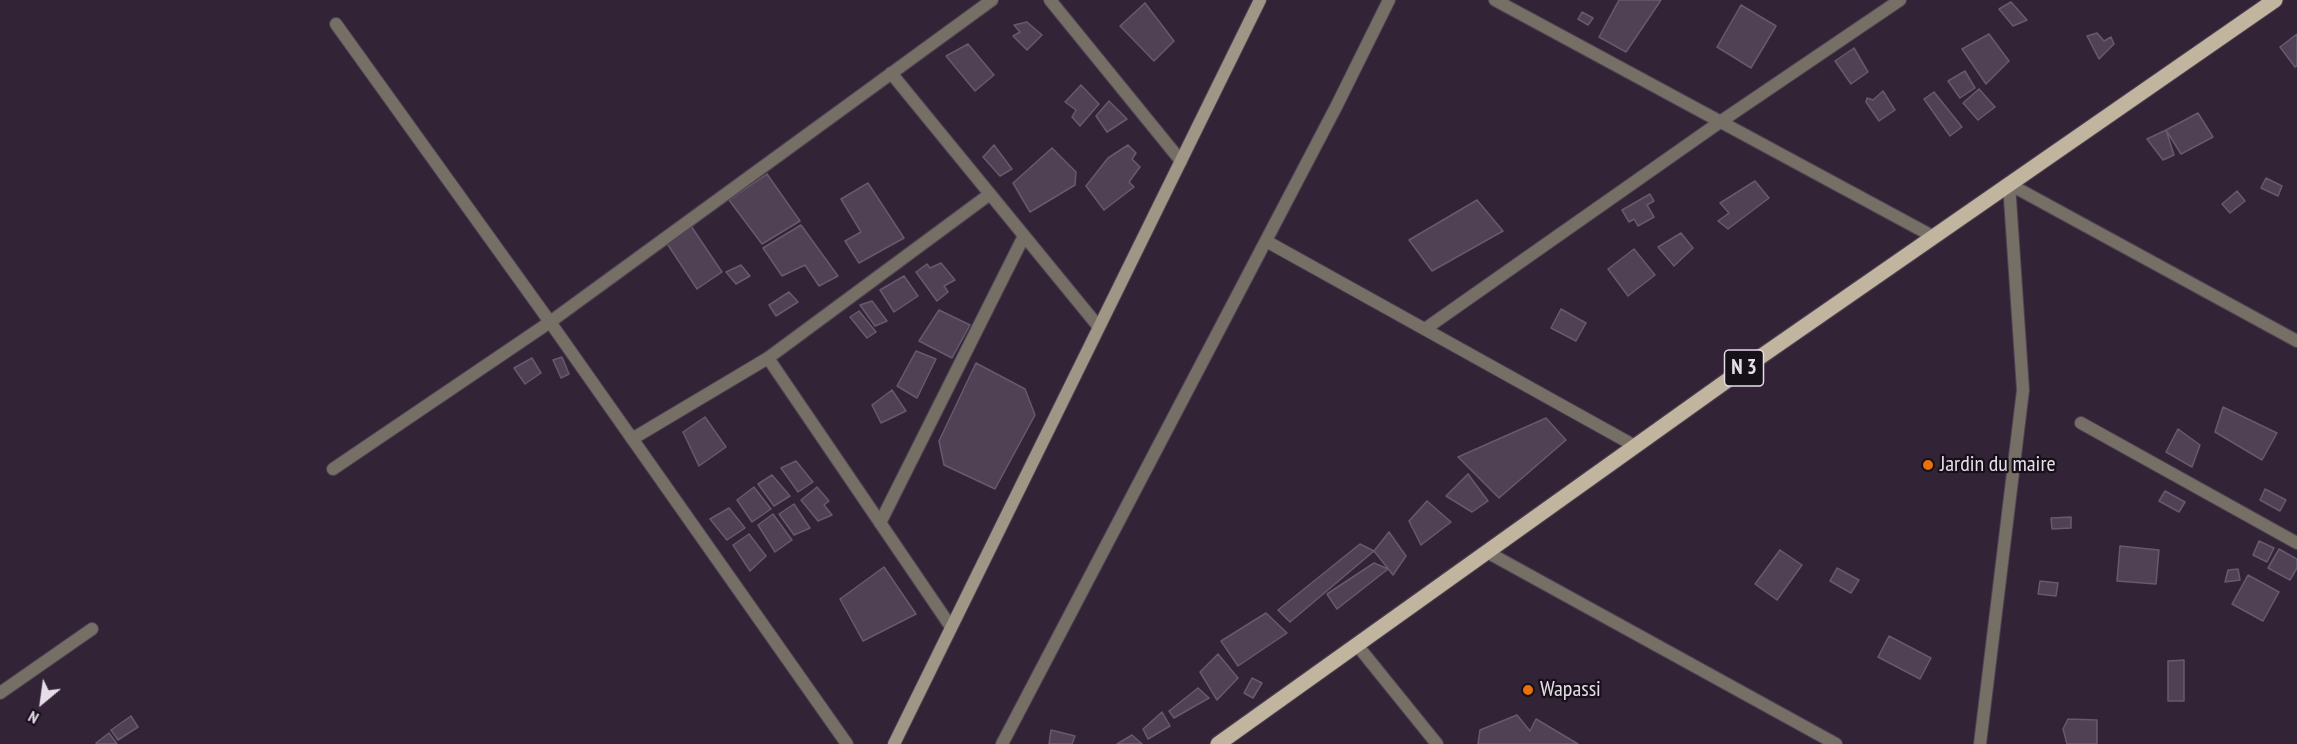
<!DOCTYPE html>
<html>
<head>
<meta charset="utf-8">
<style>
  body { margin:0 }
  #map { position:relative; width:2297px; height:744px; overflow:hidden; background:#322436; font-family:"PT Sans Narrow",sans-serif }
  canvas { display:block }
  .north { position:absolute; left:12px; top:672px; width:60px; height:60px; -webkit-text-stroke:4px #161018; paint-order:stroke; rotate:209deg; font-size:16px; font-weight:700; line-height:24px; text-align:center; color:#e6dde9 }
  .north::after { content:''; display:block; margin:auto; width:21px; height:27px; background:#e6dde9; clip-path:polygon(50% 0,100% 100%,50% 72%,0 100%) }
</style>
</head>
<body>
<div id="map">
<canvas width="2297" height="744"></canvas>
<div class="north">N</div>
</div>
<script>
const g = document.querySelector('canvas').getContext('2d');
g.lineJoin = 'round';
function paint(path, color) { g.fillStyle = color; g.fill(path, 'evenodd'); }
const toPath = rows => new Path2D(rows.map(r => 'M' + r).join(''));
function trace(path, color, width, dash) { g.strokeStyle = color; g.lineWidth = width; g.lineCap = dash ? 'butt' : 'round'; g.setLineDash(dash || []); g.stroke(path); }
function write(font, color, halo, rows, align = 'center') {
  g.font = font + ' "PT Sans Narrow",sans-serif'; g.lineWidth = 4.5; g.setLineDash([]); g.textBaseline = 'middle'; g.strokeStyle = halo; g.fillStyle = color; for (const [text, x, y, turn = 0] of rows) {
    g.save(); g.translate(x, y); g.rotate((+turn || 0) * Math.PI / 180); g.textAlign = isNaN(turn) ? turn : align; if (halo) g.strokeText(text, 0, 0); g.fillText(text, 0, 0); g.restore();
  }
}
const building = toPath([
  [1619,0,1661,0,1626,52,1599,37,1619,0],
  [2011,2,2027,20,2013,26,1999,9,2011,2],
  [1145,3,1174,41,1154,61,1120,26,1145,3],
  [1741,5,1776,26,1751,68,1717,47,1741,5],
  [1582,12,1593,18,1588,25,1578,19,1582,12],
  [1027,22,1042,35,1027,50,1013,36,1020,32,1014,25,1027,22],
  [2097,33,2104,41,2111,37,2114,44,2099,59,2087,36,2097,33],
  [1989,34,2009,61,1986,84,1962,49,1989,34],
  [2297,34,2297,66,2295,67,2280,47,2297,34],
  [968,44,994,75,975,91,946,56,968,44],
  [1854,48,1868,72,1851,84,1835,61,1854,48],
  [1965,71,1975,88,1960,98,1948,81,1965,71],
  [1081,85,1099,104,1080,126,1072,117,1076,110,1065,102,1081,85],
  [1979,89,1995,107,1978,120,1963,103,1979,89],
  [1883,91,1895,110,1879,121,1866,102,1867,98,1873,100,1883,91],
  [1934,92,1962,127,1950,136,1924,99,1934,92],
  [1109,101,1127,119,1107,132,1096,116,1109,101],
  [2198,113,2213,137,2181,154,2166,130,2198,113],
  [2166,130,2174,155,2163,160,2147,139,2166,130],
  [994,145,1012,169,1000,176,983,157,994,145],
  [1128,145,1136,153,1132,159,1140,167,1129,182,1134,187,1104,210,1086,186,1108,158,1128,145],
  [1052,148,1076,172,1075,185,1030,212,1013,183,1052,148],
  [767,174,800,221,762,244,729,200,767,174],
  [2266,178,2282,186,2278,196,2261,188,2266,178],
  [1755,181,1769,198,1728,229,1718,221,1729,213,1720,203,1755,181],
  [868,183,904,238,859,263,845,241,861,232,841,199,868,183],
  [2237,191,2245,201,2230,213,2222,204,2237,191],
  [1650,194,1654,201,1647,205,1654,217,1638,226,1634,219,1629,222,1622,210,1650,194],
  [1477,200,1503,231,1432,271,1409,240,1477,200],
  [689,223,722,272,697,289,666,242,689,223],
  [801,225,838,276,819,286,805,265,782,276,763,248,801,225],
  [1681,233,1693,248,1674,266,1658,247,1681,233],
  [1634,249,1655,275,1628,296,1608,269,1634,249],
  [941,263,955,280,944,286,948,292,937,301,916,272,927,264,930,268,941,263],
  [741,265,750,276,736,284,726,272,741,265],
  [904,276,918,296,894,312,880,290,904,276],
  [789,292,798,302,776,316,769,305,789,292],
  [872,301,887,321,875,326,860,305,872,301],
  [1561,309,1586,323,1576,341,1551,328,1561,309],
  [939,310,970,325,952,358,919,341,939,310],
  [859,311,876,332,867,338,850,317,859,311],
  [916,351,936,359,917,398,897,386,916,351],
  [562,357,569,374,561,378,553,360,562,357],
  [532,358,541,373,525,384,514,368,532,358],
  [976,363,1025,389,1035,415,995,489,944,465,939,441,976,363],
  [892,390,906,411,881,423,872,405,892,390],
  [2223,407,2277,433,2262,460,2215,432,2223,407],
  [705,417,726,447,699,466,683,432,705,417],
  [1546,418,1566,440,1499,498,1458,457,1546,418],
  [2178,429,2200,445,2192,467,2166,452,2178,429],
  [796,461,813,482,798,492,781,468,796,461],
  [1468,474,1488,501,1472,512,1446,496,1468,474],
  [772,475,790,496,774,506,758,484,772,475],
  [754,487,771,509,752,522,737,500,754,487],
  [817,487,829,501,824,505,832,515,818,521,801,500,817,487],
  [2265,489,2286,500,2280,511,2260,500,2265,489],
  [2165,491,2185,502,2179,512,2159,501,2165,491],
  [1427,501,1451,522,1421,545,1409,521,1427,501],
  [794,504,810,528,794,535,779,514,794,504],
  [729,508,745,528,727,540,710,519,729,508],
  [773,514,792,540,775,552,758,525,773,514],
  [2071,517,2071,528,2052,529,2051,518,2071,517],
  [1389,532,1406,556,1393,575,1374,551,1389,532],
  [749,534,766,556,750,571,733,545,749,534],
  [2259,541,2274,548,2267,562,2253,555,2259,541],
  [1360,544,1374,551,1290,622,1278,610,1360,544],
  [2120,546,2159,550,2156,584,2117,581,2120,546],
  [2279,549,2297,559,2297,568,2290,580,2268,568,2279,549],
  [1780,550,1802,565,1777,600,1755,584,1780,550],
  [1374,563,1388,569,1337,609,1327,594,1374,563],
  [884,567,916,614,863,641,840,599,884,567],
  [1837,568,1859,580,1851,593,1830,581,1837,568],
  [2238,569,2240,580,2225,582,2228,570,2238,569],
  [2248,575,2279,592,2263,621,2232,604,2248,575],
  [2040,581,2058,583,2056,596,2038,594,2040,581],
  [1266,613,1287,633,1238,666,1221,641,1266,613],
  [1889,636,1931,658,1920,679,1878,657,1889,636],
  [1218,654,1238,678,1217,700,1200,672,1218,654],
  [2184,660,2184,701,2168,701,2168,661,2184,660],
  [1252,678,1262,683,1253,698,1244,693,1252,678],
  [1198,688,1209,698,1174,718,1169,711,1198,688],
  [1162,712,1170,726,1148,739,1143,729,1162,712],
  [1517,715,1530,731,1536,719,1578,744,1478,744,1480,730,1517,715],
  [131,716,138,727,118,740,111,730,131,716],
  [2068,719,2097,720,2097,744,2067,744,2063,729,2068,719],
  [1051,730,1075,736,1072,744,1049,744,1051,730],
  [109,733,117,744,97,744,96,743,109,733],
  [1132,735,1142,744,1117,744,1132,735]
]);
const street = toPath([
  [1050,0,1181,161],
  [1495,0,1934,237],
  [336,24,550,322,847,744],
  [891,73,1098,326],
  [2009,184,2297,341],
  [1266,241,1635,446],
  [1425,329,1720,122,1900,0],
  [768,358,951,627],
  [2081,423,2297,543],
  [632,439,768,358,990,194],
  [333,469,550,322,992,0],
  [880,523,1024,236],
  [1487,552,1836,744],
  [1357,645,1437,744],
  [0,693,92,629],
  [1002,744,1336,107,1389,0],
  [1980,744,2023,390,2009,184]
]);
const secondary = toPath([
  [894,744,1260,0]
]);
const primary = toPath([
  [1218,744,1753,362,2275,0]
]);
const markers = [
  [1928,465,6,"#e8710a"],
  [1528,690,6,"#e8710a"]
];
const shields = [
  [1744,368,39]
];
const shieldNames = [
  ["N 3",1744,368]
];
const poiNames = [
  ["Jardin du maire",1940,465],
  ["Wapassi",1540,690]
];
paint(building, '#504155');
trace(building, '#69596e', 1.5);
trace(street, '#4f4253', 14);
trace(secondary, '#4f4253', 14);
trace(primary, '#4f4253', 17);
trace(street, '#756f65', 12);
trace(secondary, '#a09686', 12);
trace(primary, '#c1b59f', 15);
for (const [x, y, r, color] of markers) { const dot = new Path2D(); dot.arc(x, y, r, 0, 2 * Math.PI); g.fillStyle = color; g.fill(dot); trace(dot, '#161018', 2); }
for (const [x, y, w] of shields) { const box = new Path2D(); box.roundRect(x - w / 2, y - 18, w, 36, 4.5); g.fillStyle = '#161018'; g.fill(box); trace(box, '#e6dde9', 1.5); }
write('bold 21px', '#e6dde9', null, shieldNames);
write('22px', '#e6dde9', '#161018', poiNames, 'left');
</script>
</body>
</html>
